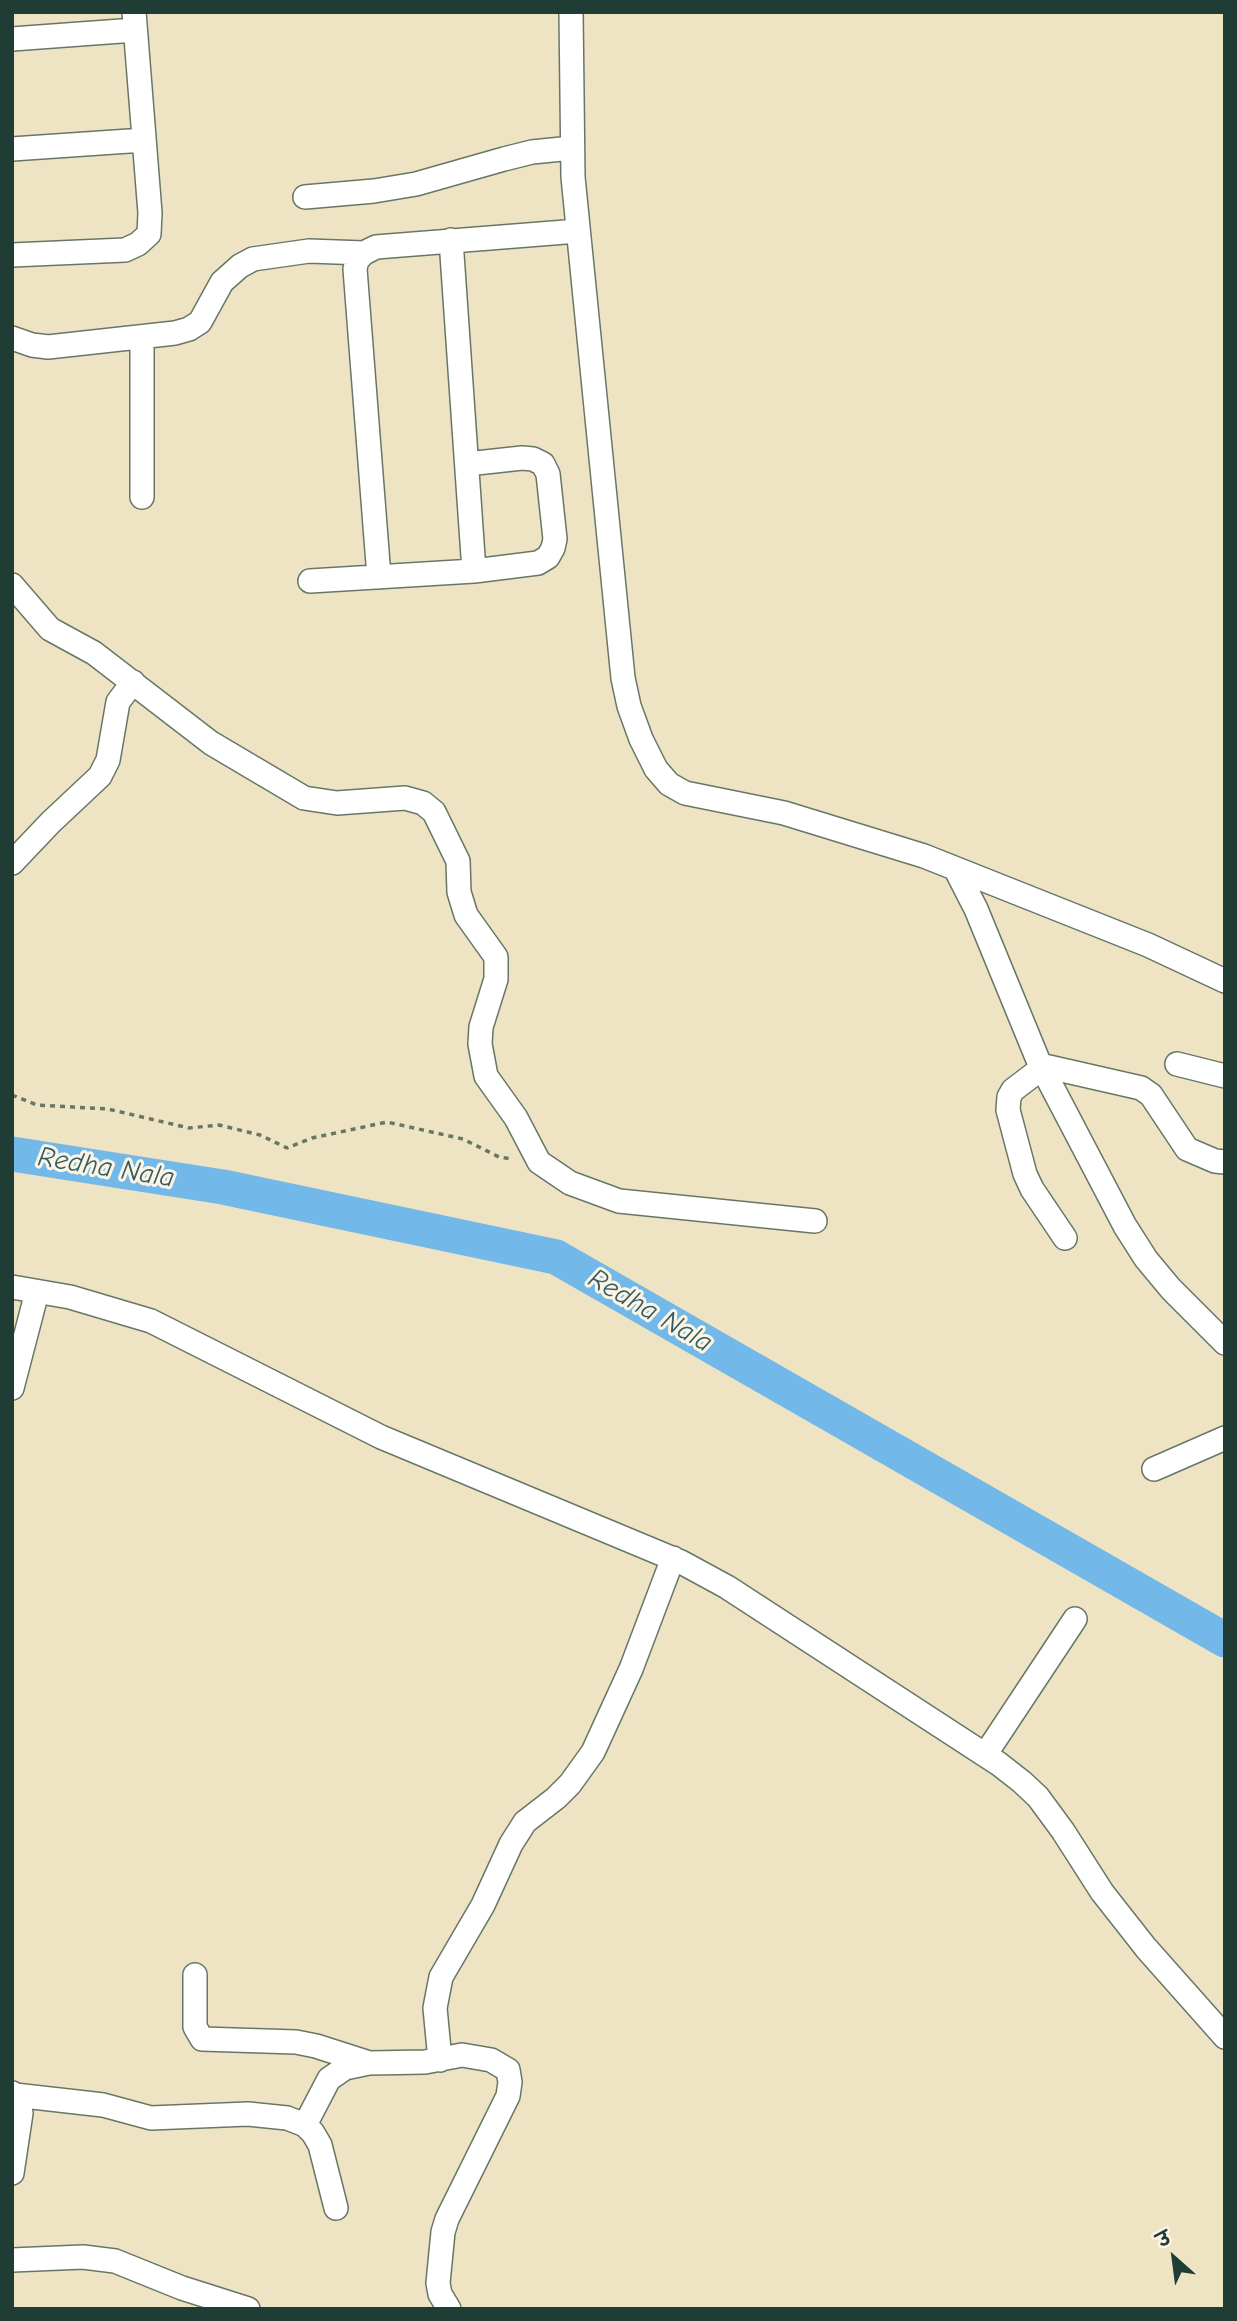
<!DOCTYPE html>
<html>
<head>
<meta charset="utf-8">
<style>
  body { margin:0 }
  #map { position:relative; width:1237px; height:2321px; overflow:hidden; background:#eee4c4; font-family:"Comic Neue","Playpen Sans Deva",sans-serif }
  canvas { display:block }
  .frame { position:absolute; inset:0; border:14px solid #1f3d34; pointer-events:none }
  .north { position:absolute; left:1139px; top:2223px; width:70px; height:70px; -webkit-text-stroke:5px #fcf5e5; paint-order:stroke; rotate:332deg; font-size:19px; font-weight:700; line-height:28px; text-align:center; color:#1f3d34 }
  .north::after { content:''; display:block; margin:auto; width:24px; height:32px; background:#1f3d34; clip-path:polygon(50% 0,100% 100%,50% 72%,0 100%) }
</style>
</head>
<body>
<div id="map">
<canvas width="1237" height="2321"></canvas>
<div class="frame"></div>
<div class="north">उ</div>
</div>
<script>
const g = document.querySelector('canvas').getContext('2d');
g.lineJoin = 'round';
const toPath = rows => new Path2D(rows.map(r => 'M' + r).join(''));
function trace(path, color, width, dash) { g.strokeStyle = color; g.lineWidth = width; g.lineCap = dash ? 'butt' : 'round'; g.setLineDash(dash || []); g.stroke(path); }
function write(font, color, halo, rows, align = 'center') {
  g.font = font + ' "Comic Neue",sans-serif'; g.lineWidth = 6; g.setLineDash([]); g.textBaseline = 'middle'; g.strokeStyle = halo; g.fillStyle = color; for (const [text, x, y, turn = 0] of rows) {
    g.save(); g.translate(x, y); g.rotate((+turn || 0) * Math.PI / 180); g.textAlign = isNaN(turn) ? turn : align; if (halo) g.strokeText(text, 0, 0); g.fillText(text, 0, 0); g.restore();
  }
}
const river = toPath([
  [12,1154,223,1187,556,1257,1225,1640]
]);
const path = toPath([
  [12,1095,37,1105,108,1109,189,1128,219,1125,260,1135,287,1148,312,1138,387,1122,463,1139,499,1157,513,1159]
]);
const minor = toPath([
  [571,12,573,177,623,678,629,706,641,739,656,769,669,784,685,793,784,813,924,856,1148,945,1225,981],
  [12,39,135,30],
  [12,149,144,140],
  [305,197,374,191,416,184,504,159,532,152,572,148],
  [451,240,474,571],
  [12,255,125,250,138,244,149,234,150,213,134,12],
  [12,338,32,345,48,347,175,333,189,329,200,322,222,282,240,266,253,259,309,251,364,253],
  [142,497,142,337],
  [379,577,355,269,357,260,364,253,376,247,578,231],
  [310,581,474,571,538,563,548,557,553,548,555,539,548,474,543,464,533,459,522,458,467,464],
  [12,585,50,629,94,653,211,743,304,798,337,803,405,798,423,803,434,812,458,861,459,892,466,915,496,957,496,979,481,1027,480,1044,486,1076,516,1118,539,1162,570,1183,619,1201,815,1221],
  [12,863,51,822,100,776,108,760,118,702,133,682],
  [956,870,976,909,1038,1060,1125,1226,1146,1259,1171,1289,1225,1343],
  [1177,1064,1225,1076],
  [1040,1065,1141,1088,1151,1095,1187,1149,1215,1161,1225,1162],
  [1042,1068,1013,1090,1009,1097,1008,1110,1025,1174,1032,1189,1065,1238],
  [12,1287,70,1297,151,1321,381,1437,681,1562,727,1587,999,1764,1022,1782,1038,1797,1063,1831,1102,1892,1146,1948,1225,2037],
  [12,1388,37,1292],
  [1154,1469,1225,1438],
  [985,1755,1075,1619],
  [195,1975,195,2027,202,2039,296,2042,316,2046,366,2062],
  [440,2060,435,2008,441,1977,483,1905,511,1844,525,1822,556,1798,570,1784,593,1752,631,1669,673,1558],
  [12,2093,19,2102,21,2113,12,2173],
  [15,2095,103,2105,151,2118,248,2114,287,2118,305,2125,313,2133,320,2145,336,2208],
  [305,2125,329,2079,345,2068,369,2063,425,2062,462,2055,491,2060,508,2070,510,2082,508,2096,447,2219,443,2232,438,2283,440,2294,449,2309],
  [12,2260,83,2257,115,2261,182,2288,248,2309]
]);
const waterNames = [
  ["Redha Nala",106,1168,9],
  ["Redha Nala",650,1311,30]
];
trace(river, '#72b8e9', 35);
trace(minor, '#677766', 26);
trace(path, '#677766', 3.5, [5, 5]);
trace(minor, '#fff', 23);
write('italic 28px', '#345c61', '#fcf5e5', waterNames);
</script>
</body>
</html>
